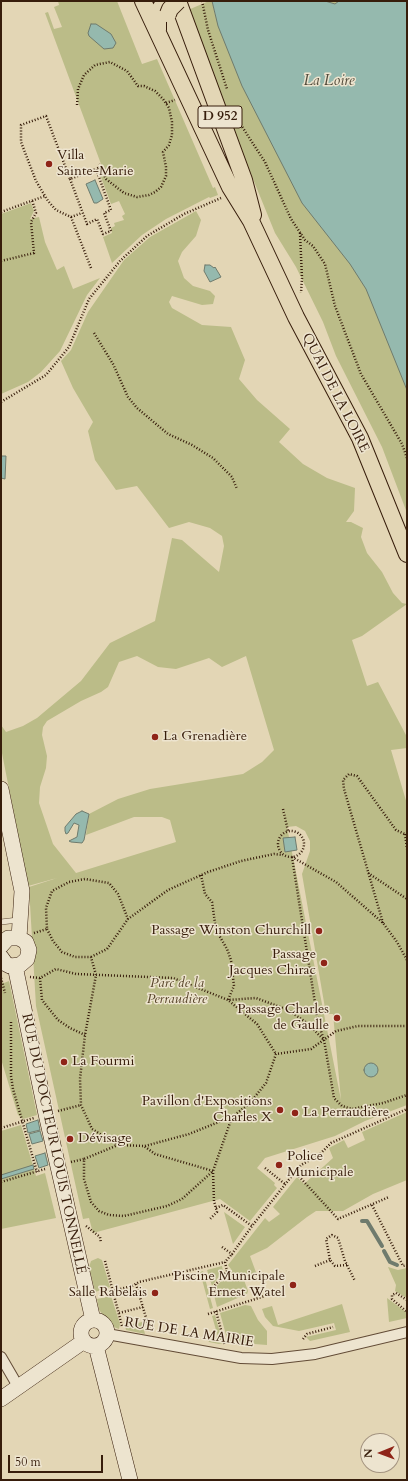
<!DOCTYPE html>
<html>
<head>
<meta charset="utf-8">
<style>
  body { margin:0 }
  #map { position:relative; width:408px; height:1481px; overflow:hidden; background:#e3d6b5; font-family:Cardo,serif }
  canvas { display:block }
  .frame { position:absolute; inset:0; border:2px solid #371d0b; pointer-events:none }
  .north { position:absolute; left:360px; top:1433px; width:40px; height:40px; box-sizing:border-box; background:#ede4cf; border:1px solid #a49481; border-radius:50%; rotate:269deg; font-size:11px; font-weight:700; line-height:16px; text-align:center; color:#371d0b }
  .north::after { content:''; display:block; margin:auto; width:14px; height:18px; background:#8f2418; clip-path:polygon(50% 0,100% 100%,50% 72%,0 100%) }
  .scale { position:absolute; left:8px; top:1455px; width:95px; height:18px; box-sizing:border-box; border:2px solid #371d0b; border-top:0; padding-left:5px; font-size:12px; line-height:14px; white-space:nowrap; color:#371d0b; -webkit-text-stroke:3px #ede4cf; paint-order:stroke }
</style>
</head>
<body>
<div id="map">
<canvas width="408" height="1481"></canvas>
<div class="frame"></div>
<div class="north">N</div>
<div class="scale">50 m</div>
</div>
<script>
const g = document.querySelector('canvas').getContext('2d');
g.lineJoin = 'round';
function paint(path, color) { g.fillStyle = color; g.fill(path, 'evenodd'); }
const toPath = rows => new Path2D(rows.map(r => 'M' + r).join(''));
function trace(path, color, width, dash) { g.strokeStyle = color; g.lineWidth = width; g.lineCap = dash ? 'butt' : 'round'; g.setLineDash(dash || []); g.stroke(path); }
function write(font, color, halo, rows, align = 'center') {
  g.font = font + ' Cardo,serif'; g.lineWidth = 3; g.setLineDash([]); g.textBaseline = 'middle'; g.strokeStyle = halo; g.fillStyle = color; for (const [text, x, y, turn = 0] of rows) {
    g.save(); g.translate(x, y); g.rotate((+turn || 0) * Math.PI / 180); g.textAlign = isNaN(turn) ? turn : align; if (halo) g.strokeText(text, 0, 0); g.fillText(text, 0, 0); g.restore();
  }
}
const green = toPath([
  [58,1,117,1,142,64,157,59,213,188,215,187,218,195,210,198,209,197,166,219,142,235,112,263,103,237,112,233,111,228,115,226,114,223,124,220,122,216,125,214,119,201,111,204,99,172,105,170,101,164,45,13,48,12,54,29,62,27,54,7,59,5],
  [209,1,212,1,215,14,246,1,407,1,407,513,382,447,336,356,323,322,296,267,275,233,240,147,188,10],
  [31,203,34,211,30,219,39,217,45,242,57,270,64,266,73,289,100,278,87,295,60,351,41,372,28,382,1,394,1,214],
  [196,211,201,220,196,236,182,252,178,261,184,278,193,286,210,291,215,296,213,304,202,305,172,296,169,302,172,308,202,325,231,327,245,360,239,379,257,400,290,429,279,442,303,464,327,478,355,488,354,511,346,522,351,522,363,528,361,537,367,553,382,572,393,593,402,603,407,604,362,636,352,640,367,686,378,682,407,737,407,748,391,750,407,804,407,1105,365,1121,335,1136,265,1158,257,1168,275,1183,274,1185,277,1188,250,1221,220,1199,93,1233,89,1218,83,1219,36,1006,29,887,57,878,28,886,1,748,1,725,6,732,23,726,37,718,81,681,110,643,155,621,172,538,182,540,219,572,224,546,222,536,210,528,189,522,169,528,137,486,116,490,95,460,88,431,93,422,73,388,61,361,71,350,88,312,124,260,150,237],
  [137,656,158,667,176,669,209,658,222,667,246,656,274,750,262,762,243,774,150,789,118,799,89,814,86,835,134,817,162,817,170,820,176,842,76,873,53,844,39,803,40,787,46,768,47,756,42,735,43,727,47,721,81,701,101,692,108,687,119,662],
  [296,826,305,831,310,841,310,851,302,874,326,1014,333,1014,341,1100,287,827],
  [1,981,4,983,9,981,37,1115,23,1119,18,1115,1,1059],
  [407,1112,407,1180,373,1194,343,1211,316,1211,307,1217,267,1248,250,1256,257,1275,244,1280,248,1291,247,1294,217,1307,213,1291,231,1269,228,1265,265,1218,269,1222,280,1214,273,1207,297,1177,304,1184,333,1158,329,1148,344,1140,348,1148,365,1140,362,1132],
  [21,1125,36,1176,45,1173,56,1218,1,1229,1,1131],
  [224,1212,245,1227,233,1244],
  [98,1258,102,1260,110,1287,95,1292,89,1267,91,1261],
  [222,1266,223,1271,212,1286,207,1270],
  [388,1267,398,1270,407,1268,407,1298,395,1291,396,1285],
  [203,1271,213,1308,210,1309,200,1272],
  [111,1296,120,1324,119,1329,114,1327,99,1310,97,1299],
  [387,1298,406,1312,407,1318,389,1322],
  [342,1304,350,1332,310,1341,306,1337,336,1330,334,1323,299,1331,273,1326,265,1317,262,1309,272,1306,278,1325],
  [245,1305,251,1306,258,1320,267,1331,267,1345,228,1342,220,1313],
  [215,1315,223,1343,219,1344,209,1342,208,1340,218,1337,212,1316],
  [142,1322,145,1334,126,1330,125,1326]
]);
const water = toPath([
  [212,1,325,1,335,4,339,1,407,1,407,390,366,289,350,264,302,203,242,86,218,26,212,1],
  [91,24,96,24,111,34,116,43,113,48,104,49,89,36,88,33,91,24],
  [95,180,103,199,97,203,94,203,86,184,95,180],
  [205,265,210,265,214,268,215,267,221,277,210,282,204,271,205,265],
  [1,456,6,456,5,479,1,478,1,456],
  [82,811,89,814,84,840,82,843,71,842,69,841,77,837,79,825,74,823,68,833,66,834,65,831,65,827,76,814,82,811],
  [295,837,297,850,285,852,283,838,295,837],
  '364 1070a7 7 0 1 1 14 0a7 7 0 1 1-14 0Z',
  [38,1120,40,1130,28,1133,26,1124,38,1120],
  [40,1131,43,1141,32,1144,29,1134,40,1131],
  [45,1153,48,1165,39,1168,35,1156,45,1153],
  [33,1165,34,1169,1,1179,1,1175,33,1165]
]);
const stream = toPath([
  [362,1221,367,1221,382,1246],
  [384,1251,390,1262,397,1265]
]);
const path = toPath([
  [202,1,208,30,227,89],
  [166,103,175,100],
  [77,105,78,89,84,75,95,65,110,62,127,71,138,86,144,86,155,91,163,99,169,108,172,122,172,135,169,145,163,152,166,167,166,176,161,187,155,192,149,195,137,197,124,193,106,179,100,167],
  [239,122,265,162,291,219,305,240,313,246,325,264,335,306,361,374,402,444,407,458],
  [70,179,87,224,97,219,103,234,111,231,104,213,111,210,96,169,100,167,99,164],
  [1,212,45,196],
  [71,217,82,213],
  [300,233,302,278,301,293],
  [1,261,34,253,31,222,36,213,32,200],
  [91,268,71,217,56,210,48,201,36,181,21,142,21,125,46,116,70,179,96,169],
  [94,333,113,364,128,397,137,408,168,434,192,445,213,458,232,477,237,489],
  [1,402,46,375,69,347,89,299,120,261,147,236,184,214,221,198],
  [283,809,288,831],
  '278 844a13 13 0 1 1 26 0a13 13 0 1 1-26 0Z',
  [405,834,407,849],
  [292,857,318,1022,324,1040,334,1098,342,1106,352,1109,383,1103,407,1095],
  [292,857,336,882,383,923,397,942,407,960],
  [368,873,407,899],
  [201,875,205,894,212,902,216,930,227,949,231,960,234,986,228,1000,257,1024,276,1054],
  [383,923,344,789,343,780,349,774,357,776,396,830,407,835],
  [47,929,53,941,62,952,75,957,91,957,96,975,85,1035,80,1079,81,1105,92,1129,118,1145,84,1159,84,1179,91,1202,99,1211,109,1215,124,1216,167,1206,182,1199,213,1171,232,1117,249,1104,266,1083,276,1054,311,1049,336,1031,358,1026,407,1026],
  [34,933,47,929,46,908,52,891,69,882,85,879,109,883,118,894,128,919],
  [91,957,107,949,128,919,168,890,208,872,241,861,274,854,283,855],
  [30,977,40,978,56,969,76,974,173,978,228,1000,256,998,288,1010,307,1023,324,1040],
  [1,978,5,993],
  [40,978,42,1000,58,1020,70,1028,85,1035],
  [11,1022,11,1076,13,1089,37,1172],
  [58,1111,81,1105],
  [1,1128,34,1118],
  [118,1145,144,1146,155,1154,213,1171,214,1201,217,1212,209,1220],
  [145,1146,189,1134,231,1117],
  [71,1162,84,1159],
  [265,1168,285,1184],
  [295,1172,338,1219,389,1197],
  [1,1182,45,1169],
  [372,1205,403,1266,407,1265],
  [216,1208,223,1205,252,1226,295,1172,301,1165,319,1155,331,1143,407,1109],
  [86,1226,100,1237,101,1243],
  [222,1247,232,1254,252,1226],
  [105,1261,122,1326],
  [347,1265,335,1266,330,1260,326,1239,332,1235,338,1238,345,1261,355,1281],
  [315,1266,330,1260],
  [136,1284,150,1331],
  [211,1290,227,1271,225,1262,232,1254],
  [100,1294,132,1286,139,1282,225,1262],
  [407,1300,396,1293,392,1295,392,1299,407,1312],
  [216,1311,225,1345],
  [119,1313,143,1307],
  [208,1314,268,1295],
  [303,1339,307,1334,333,1327]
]);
const lane = toPath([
  [1,922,18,920]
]);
const street = toPath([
  [107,1334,241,1358,272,1359,315,1354,407,1332],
  [1,1357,19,1388]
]);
const secondary = toPath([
  [1,789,22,891,19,938],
  [1,946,8,938,19,938,26,942,29,950,27,959,20,965,10,966,6,964,1,957],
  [15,966,46,1114,93,1320],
  '81 1333a13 13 0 1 1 26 0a13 13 0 1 1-26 0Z',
  [96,1346,130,1480],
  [1,1399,84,1341]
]);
const primary = toPath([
  [143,1,230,187,251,221,296,317,360,438,407,554],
  [178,1,244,180,253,215],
  [158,30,158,12,165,1]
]);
const primaryBridge = toPath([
  [168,14,170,9,178,1]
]);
const markers = [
  [49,164,4,"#8f2418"],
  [155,737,4,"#8f2418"],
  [319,931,4,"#8f2418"],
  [324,963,4,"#8f2418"],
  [337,1018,4,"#8f2418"],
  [64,1062,4,"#8f2418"],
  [280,1110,4,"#8f2418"],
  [295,1113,4,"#8f2418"],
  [70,1139,4,"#8f2418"],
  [279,1165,4,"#8f2418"],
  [293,1285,4,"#8f2418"],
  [155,1293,4,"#8f2418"]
];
const shields = [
  [220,117,44]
];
const shieldNames = [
  ["D 952",220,117]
];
const poiNames = [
  ["Villa",57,156],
  ["Sainte-Marie",57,172],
  ["La Grenadière",163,737],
  ["Passage Winston Churchill",311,931,"right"],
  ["Passage",316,955,"right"],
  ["Jacques Chirac",316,971,"right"],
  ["Passage Charles",329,1010,"right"],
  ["de Gaulle",329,1026,"right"],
  ["La Fourmi",72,1062],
  ["Pavillon d'Expositions",272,1102,"right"],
  ["Charles X",272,1118,"right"],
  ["La Perraudière",303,1113],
  ["Dévisage",78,1139],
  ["Police",287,1157],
  ["Municipale",287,1173],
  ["Piscine Municipale",285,1277,"right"],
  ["Ernest Watel",285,1293,"right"],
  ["Salle Rabelais",147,1293,"right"]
];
const streetNames = [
  ["QUAI DE LA LOIRE",335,393,63],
  ["RUE DU DOCTEUR LOUIS TONNELLÉ",53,1144,78],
  ["RUE DE LA MAIRIE",189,1333,9]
];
const parkNames = [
  ["Parc de la",177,984],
  ["Perraudière",177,1000]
];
const waterNames = [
  ["La Loire",329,82]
];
paint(green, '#bbbc88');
paint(water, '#95b9ae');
trace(water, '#6f7b6d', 1);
trace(stream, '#6f7b6d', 4);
trace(lane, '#624b36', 6);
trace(street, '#624b36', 12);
trace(secondary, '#371d0b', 16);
trace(primary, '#371d0b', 18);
trace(path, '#371d0b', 2.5, [1, 2]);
trace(lane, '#ede4cf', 5);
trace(street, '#ede4cf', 10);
trace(secondary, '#ede4cf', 15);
trace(primary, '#e3d6b5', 16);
trace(primaryBridge, '#371d0b', 18, []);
trace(primaryBridge, '#e3d6b5', 16);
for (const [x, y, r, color] of markers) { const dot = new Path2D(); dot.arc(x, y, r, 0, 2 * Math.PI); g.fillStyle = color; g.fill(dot); trace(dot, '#ede4cf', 1.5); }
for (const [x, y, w] of shields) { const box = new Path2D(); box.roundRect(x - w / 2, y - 11, w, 22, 3); g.fillStyle = '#ede4cf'; g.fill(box); trace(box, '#371d0b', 1); }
write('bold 13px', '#371d0b', null, shieldNames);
write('14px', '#371d0b', '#ede4cf', poiNames, 'left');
write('14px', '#371d0b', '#ede4cf', streetNames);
write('italic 14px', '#58452a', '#ede4cf', parkNames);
write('italic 15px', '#534c3c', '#ede4cf', waterNames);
</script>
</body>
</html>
